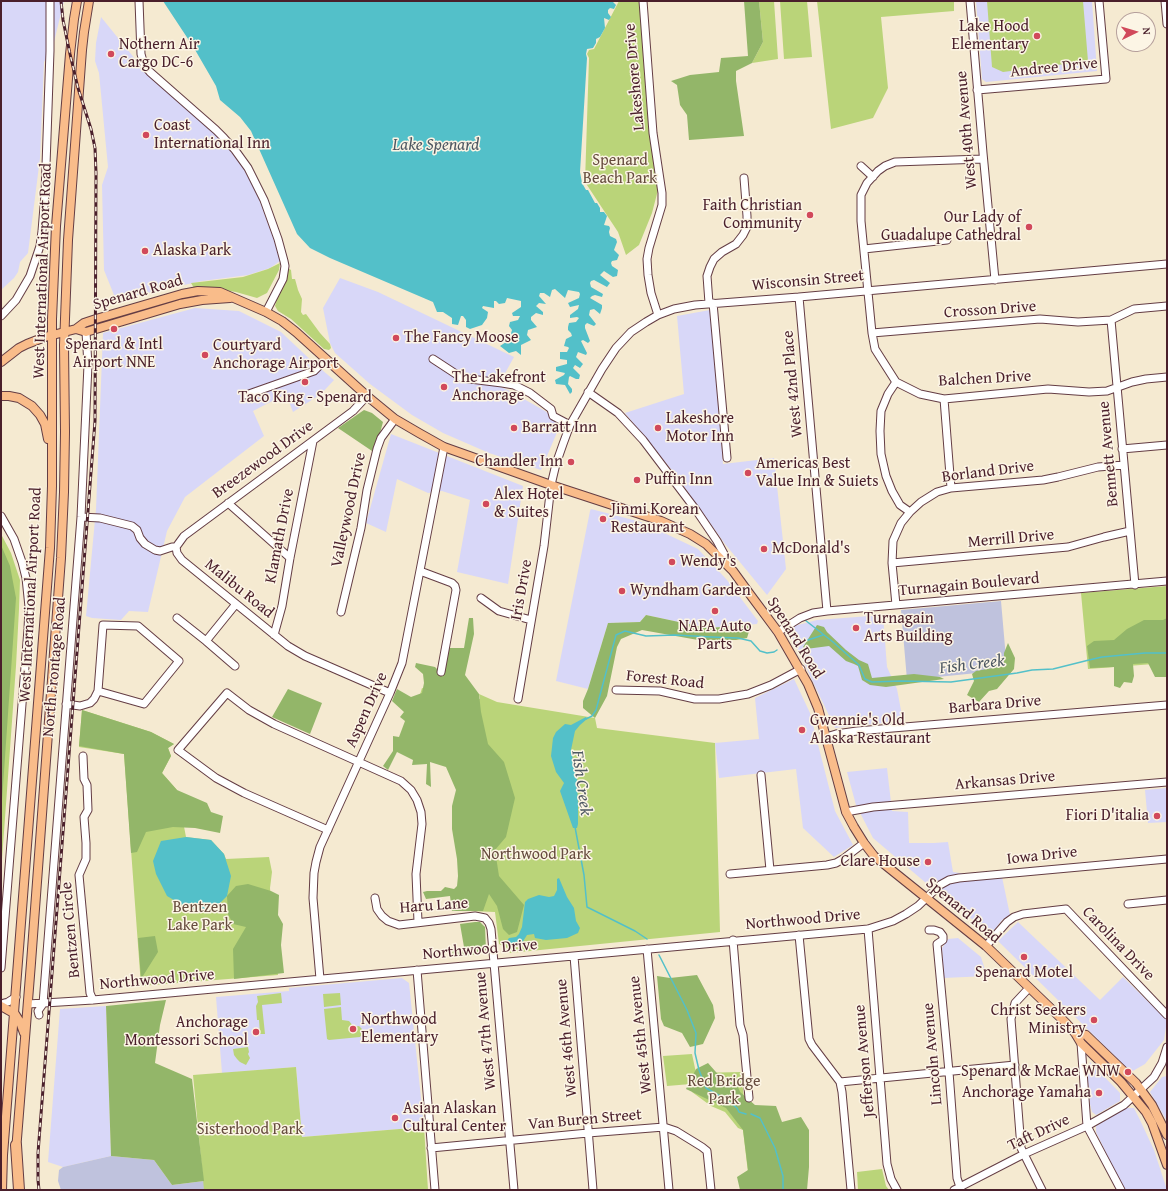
<!DOCTYPE html>
<html>
<head>
<meta charset="utf-8">
<style>
  body { margin:0 }
  #map { position:relative; width:1168px; height:1191px; overflow:hidden; background:#f5ead1; font-family:"Gentium Book Plus",serif }
  canvas { display:block }
  .frame { position:absolute; inset:0; border:2px solid #4a1f2b; pointer-events:none }
  .north { position:absolute; left:1116px; top:12px; width:40px; height:40px; box-sizing:border-box; background:#fcf5e5; border:1px solid #b59f9b; border-radius:50%; rotate:85deg; font-size:11px; font-weight:700; line-height:16px; text-align:center; color:#4a1f2b }
  .north::after { content:''; display:block; margin:auto; width:14px; height:18px; background:#d1495b; clip-path:polygon(50% 0,100% 100%,50% 72%,0 100%) }
</style>
</head>
<body>
<div id="map">
<canvas width="1168" height="1191"></canvas>
<div class="frame"></div>
<div class="north">N</div>
</div>
<script>
const g = document.querySelector('canvas').getContext('2d');
g.lineJoin = 'round';
function paint(path, color) { g.fillStyle = color; g.fill(path, 'evenodd'); }
const toPath = rows => new Path2D(rows.map(r => 'M' + r).join(''));
function trace(path, color, width, dash) { g.strokeStyle = color; g.lineWidth = width; g.lineCap = dash ? 'butt' : 'round'; g.setLineDash(dash || []); g.stroke(path); }
function write(font, color, halo, rows, align = 'center') {
  g.font = font + ' "Gentium Book Plus",serif'; g.lineWidth = 3; g.setLineDash([]); g.textBaseline = 'middle'; g.strokeStyle = halo; g.fillStyle = color; for (const [text, x, y, turn = 0] of rows) {
    g.save(); g.translate(x, y); g.rotate((+turn || 0) * Math.PI / 180); g.textAlign = isNaN(turn) ? turn : align; if (halo) g.strokeText(text, 0, 0); g.fillText(text, 0, 0); g.restore();
  }
}
const built = toPath([
  [1,1,64,1,53,46,44,62,40,158,28,253,20,262,18,272,14,278,1,290],
  [976,1,1092,1,1097,71,986,82,982,79],
  [101,17,144,70,216,134,240,162,258,196,280,257,280,261,270,268,248,275,202,281,116,300,104,270,102,185,108,167,99,73,95,61,96,43],
  [340,278,378,292,514,357,498,386,508,390,545,411,561,423,541,470,489,453,443,433,412,415,370,384,335,353,330,343,323,308],
  [195,308,239,311,281,332,315,364,334,380,321,394,293,412,286,394,253,411,264,436,185,497,167,531,148,612,129,611,121,620,92,618,86,616,96,509,103,333],
  [710,310,723,464,774,458,786,569,767,595,725,544,675,474,625,413,684,394,677,316],
  [391,434,523,486,508,584,457,572,470,500,442,491,428,493,397,479,386,532,366,523],
  [591,509,641,522,698,549,727,580,758,621,757,624,707,628,646,615,640,622,608,623,588,689,556,681,590,511],
  [883,615,887,667,897,689,903,721,835,728,792,638,794,626,817,620],
  [794,679,810,713,835,811,853,845,834,857,803,828,796,769,719,778,715,743,759,739,755,698],
  [887,768,892,811,908,812,909,843,934,843,948,842,953,872,992,878,1002,877,1010,915,1002,920,991,934,926,883,873,838,856,805,847,772],
  [1167,788,1167,822,1148,823,1145,790],
  [1018,922,1100,1000,1123,977,1167,1020,1164,1040,1145,1064,1131,1072,998,941],
  [958,938,981,957,987,976,944,978,942,948,948,939],
  [402,978,409,983,424,1127,302,1137,296,1067,222,1073,216,997,289,991,289,988],
  [106,1006,111,1156,63,1167,48,1162,60,1009],
  [1090,1062,1120,1093,1120,1101,1096,1115,1092,1112,1090,1104,1087,1070],
  [1167,1076,1167,1121,1150,1092,1162,1077],
  [1126,1108,1134,1108,1140,1120,1154,1150,1167,1190,1124,1190,1096,1132,1096,1126]
]);
const industrial = toPath([
  [1001,601,1007,670,907,680,901,610],
  [111,1156,154,1160,172,1185,204,1181,204,1190,61,1190,58,1181,59,1170,63,1167]
]);
const green = toPath([
  [619,1,640,1,646,90,658,190,652,213,639,245,626,255,618,232,585,182,589,58,587,54,589,50,594,49],
  [759,1,774,1,778,59,752,63,763,42],
  [780,1,807,1,812,57,784,59],
  [817,1,954,1,954,11,881,17,888,88,873,118,831,129],
  [987,1,1083,1,1088,61,1003,72,992,67],
  [280,263,279,270,267,293,257,298,236,292,218,289,194,288,191,283,243,277,268,269],
  [288,268,291,270,292,279,295,279,298,290,302,299,301,312,303,315,306,314,320,333,330,344,331,348,329,350,324,349,291,319,278,311,275,306,277,299,287,277],
  [1,534,11,553,20,580,19,609,16,666,1,873],
  [1167,586,1167,663,1088,669,1081,593],
  [422,688,441,693,480,699,479,694,497,702,595,718,597,728,715,743,720,932,510,953,507,948,499,944,495,912,469,911,461,770,405,745],
  [82,710,151,732,174,744,168,748,171,756,162,773,177,790,186,837,211,840,224,854,226,859,269,857,272,872,270,888,278,975,141,986,124,754,79,747],
  [281,993,282,1003,262,1005,265,1034,260,1034,259,1020,257,1020,256,1006,258,1002,257,996],
  [340,993,341,1005,324,1007,323,994],
  [341,1007,342,1020,349,1021,354,1027,359,1026,362,1029,362,1034,360,1037,329,1040,327,1039,324,1009],
  [248,1047,249,1052,248,1054,250,1058,246,1065,240,1062,237,1059,234,1055,233,1049],
  [692,1054,696,1073,741,1072,745,1107,750,1190,743,1130,738,1128,725,1112,711,1106,692,1092,691,1084,667,1086,663,1056],
  [296,1067,302,1137,424,1127,428,1190,204,1190,193,1075],
  [882,1169,886,1186,889,1190,858,1190,857,1172]
]);
const forest = toPath([
  [744,1,759,1,763,42,752,63,736,71,736,81,744,136,689,140,687,115,680,105,677,85,671,81,690,75,719,72,721,58,748,56],
  [364,410,372,413,383,422,380,433,372,451,338,428],
  [1,545,10,566,16,598,1,815],
  [646,615,707,628,751,625,747,638,736,640,698,640,642,630,621,639,617,647,607,696,595,718,583,708,583,701,588,689,608,623,640,622],
  [469,618,473,618,474,634,465,675,479,694,481,712,488,744,504,762,515,798,506,837,495,850,499,876,524,905,517,932,509,935,503,929,497,906,489,894,483,911,452,911,450,896,426,899,423,892,427,891,441,891,445,887,454,889,457,886,458,876,457,859,452,829,452,806,456,790,446,767,430,762,431,787,426,784,427,764,412,765,413,760,397,752,388,770,383,766,393,751,393,736,399,737,405,721,400,717,404,712,392,701,397,689,411,697,422,693,424,683,423,674,415,667,416,663,435,667,443,675,449,648,464,648],
  [1167,618,1167,677,1155,677,1148,663,1133,664,1134,676,1132,683,1124,682,1120,688,1114,686,1114,667,1090,668,1087,646,1094,641,1114,640,1127,629,1144,620,1163,620],
  [817,625,824,627,827,632,846,650,859,660,868,664,872,678,914,674,940,677,944,679,886,687,870,685,862,680,858,666,854,664,846,661,829,646,806,649,803,647],
  [1008,643,1015,658,1014,669,997,689,989,691,979,702,967,695,974,681,972,674,976,671,1004,666,1004,653],
  [288,689,322,703,310,734,272,717],
  [82,710,151,732,174,744,168,748,171,756,162,773,177,790,207,803,211,812,223,816,220,833,195,828,173,827,146,832,137,852,131,853,124,754,79,746],
  [248,884,271,891,279,895,278,915,283,924,281,945,284,973,234,979,233,949,246,927,233,924,228,914,227,896,236,886],
  [475,922,480,922,485,927,486,950,479,954,453,957,452,949,464,947,460,924],
  [155,936,158,952,141,979,138,938],
  [697,975,713,1005,715,1018,703,1044,690,1047,682,1033,664,1026,661,1019,657,976,670,978],
  [166,1000,160,1025,155,1063,192,1079,204,1181,172,1185,154,1160,111,1156,106,1006],
  [708,1063,723,1080,734,1078,740,1092,755,1105,776,1106,782,1122,801,1117,809,1130,809,1167,807,1190,740,1190,737,1177,748,1170,743,1130,726,1108,686,1089,696,1069]
]);
const water = toPath([
  [163,1,612,1,616,5,614,9,610,8,608,10,608,13,611,17,609,20,604,18,605,28,600,37,596,39,596,43,593,48,587,49,586,54,587,58,580,172,582,183,586,190,588,190,595,203,597,203,600,208,600,212,604,212,607,216,604,225,609,226,610,228,609,232,610,236,616,239,617,242,614,250,619,255,617,260,612,261,611,263,612,266,618,270,617,276,613,277,604,271,600,275,610,283,607,287,594,280,591,281,590,283,591,287,603,294,602,297,595,295,592,296,590,298,602,305,602,308,600,314,594,309,590,310,589,315,596,324,594,326,587,323,585,325,585,328,590,341,588,343,583,340,581,341,587,353,586,355,578,352,576,357,583,364,580,368,575,365,573,368,580,375,579,379,576,379,570,376,569,377,568,384,572,389,572,392,570,394,565,385,556,384,555,380,564,375,565,373,556,371,556,367,567,364,567,360,560,359,560,352,567,352,569,348,568,347,564,346,566,339,572,336,571,333,568,330,568,327,569,323,576,322,579,318,577,317,570,318,570,315,578,309,579,305,570,307,568,303,579,298,580,294,579,292,568,290,565,298,555,289,552,290,550,297,544,293,540,293,539,296,546,304,539,303,536,306,543,312,543,315,536,313,531,317,531,320,537,327,528,330,527,335,531,340,521,345,521,355,516,351,509,353,500,346,509,340,512,330,509,326,510,322,518,320,520,316,513,316,512,313,521,307,521,301,507,298,505,303,499,304,496,301,494,301,494,308,483,306,482,308,488,312,487,318,482,325,470,329,466,327,466,320,463,316,461,316,458,325,452,324,452,318,443,312,437,312,433,302,330,258,310,248,297,234,251,131,240,117,220,100,216,86,194,48],
  [586,717,587,719,580,725,575,731,571,750,577,779,578,804,578,824,577,828,573,828,560,791,564,783,556,772,551,756,553,738,556,732,565,724,571,725],
  [186,837,211,840,224,854,231,876,227,896,216,907,201,911,184,906,167,896,156,874,153,861,161,841],
  [559,878,567,897,574,908,576,921,580,928,578,933,567,938,546,940,535,938,534,934,527,935,522,943,509,945,507,941,509,938,516,937,519,934,522,927,525,902,528,899,539,895,549,897,554,896,557,890,557,879]
]);
const stream = toPath([
  [805,620,833,642,859,665,865,679,872,682,901,681,951,682,1017,673,1032,670,1053,669,1089,660,1102,657,1145,653,1167,653],
  [799,643,823,635],
  [586,719,592,716,596,710,616,635,625,631,646,636,675,635,711,637,738,638,751,641,760,651,767,653,774,652,777,650],
  [575,827,584,875,587,907,635,931,647,939],
  [659,955,687,1010,696,1033,695,1053,699,1070,706,1088,727,1100,737,1108,739,1112,746,1114],
  [751,1114,760,1118,775,1148,783,1176,783,1190]
]);
const minor = toPath([
  [139,1,141,54,144,65,150,72,216,130,224,138,235,150,248,168,264,200,278,239,284,261,285,266,283,279,266,312],
  [643,1,653,133,662,193,662,205,649,248,647,259,648,275,651,293,658,315],
  [970,1,983,153,995,280],
  [1165,1,1167,24],
  [977,90,1106,79,1099,1],
  [983,159,895,162,885,166,878,171,867,183,861,195,861,221,872,333,875,349,896,382,920,394,944,399,1048,389,1089,392,1107,391,1132,382,1146,379,1167,377],
  [861,166,873,177],
  [864,249,947,240],
  [799,297,827,611],
  [709,303,707,276,710,267,714,259,722,252,736,244,743,235,747,227,747,216,744,178],
  [713,303,727,458],
  [1,316,16,300,30,276,40,246,42,231,45,194,50,51,50,1],
  [1111,320,1135,585],
  [872,333,1040,319,1078,322,1111,320,1134,309,1167,306],
  [433,359,462,378,502,383,514,385,530,393,551,409,553,416,570,425],
  [896,382,888,394,881,411,880,431,881,454,886,476,892,491,900,505,910,512],
  [588,392,618,413,643,440,696,510,717,541,731,567],
  [246,395,314,371,326,359],
  [944,399,951,488],
  [1122,449,1167,445],
  [228,503,290,558],
  [1,516,14,539,22,562,26,578,29,607,28,629,1,968],
  [81,517,100,518,132,526,137,530,140,538,145,544,155,550,160,551,172,547,176,547],
  [176,547,177,553,182,560,288,646,305,656,390,693],
  [176,547,184,536,353,411,367,396],
  [892,563,1068,547,1104,537,1130,531],
  [420,571,452,583,455,586,456,590,441,672],
  [481,598,499,611,531,620],
  [896,605,892,563,893,541,901,523,910,512,921,502,937,492,951,488,1043,480,1058,477,1098,467,1124,465],
  [341,612,361,528,367,490,377,449,381,438,395,419],
  [177,618,206,641,235,666],
  [778,632,800,618,813,613,827,611,1167,581],
  [274,635,282,606,290,558,313,441],
  [206,641,236,604],
  [616,690,660,691,695,699,719,699,748,694,771,685,801,669],
  [518,699,544,546,551,485,556,464,563,444,570,425,602,369,616,348,631,332,646,322,658,315,674,309,695,305,799,297,1167,264],
  [66,704,80,706,90,703,94,699,98,691,103,625,138,626,179,661,144,704,98,691],
  [826,737,836,734,857,731,1167,705],
  [83,756,84,779,87,785,88,810,84,817,86,843,86,859,79,875,90,993,93,1000],
  [761,775,770,870],
  [846,812,873,807,1167,782],
  [328,830,244,793,216,778,178,750,227,693,249,710,274,724,401,781,411,790,417,800,421,812,422,824,416,874,418,922],
  [730,874,827,865,836,863,843,859,864,843],
  [375,898,377,909,382,916,388,921,399,925,475,916,485,918,489,923,491,929,514,1190],
  [1128,904,1167,900],
  [868,929,887,1164,891,1179,897,1190],
  [929,930,934,930,940,932,943,936,943,940,937,944,949,1072,957,1178,961,1190],
  [799,935,809,1039,812,1045,840,1082,842,1092,851,1190],
  [733,940,740,1025,743,1035,749,1098],
  [986,946,1007,922,1014,917,1023,914,1066,909,1167,1015],
  [647,949,669,1190],
  [574,956,593,1190],
  [417,970,435,1190],
  [320,979,313,898,314,873,316,862,320,847,390,693,402,663,444,447],
  [1029,988,1015,1003,1011,1019,1021,1148,1042,1190],
  [1,1004,8,1002,16,997],
  [28,1004,93,1000,868,929,893,921,906,914,918,906,940,885,949,880,959,878,1167,859],
  [39,1015,38,1011,43,1004,81,517,88,365,86,332],
  [1081,1043,1087,1126,1121,1190],
  [840,1082,1015,1065],
  [431,1148,588,1133,664,1127,676,1131,702,1147,707,1151,711,1190],
  [954,1190,1024,1154,1087,1126,1124,1105,1154,1077,1162,1063,1167,1047]
]);
const major = toPath([
  [76,329,86,332,180,304,202,300,230,298],
  [1,362,19,348,27,344,45,337,76,329,84,323,96,319,182,294,198,291,220,292,266,312,282,321,296,332,367,396,395,419,419,433,444,447,551,485,661,521,690,534,706,544,733,571,749,593,778,632,808,684,818,708,846,812,854,827,864,843,874,856,986,946,1066,1023,1075,1033,1081,1043,1121,1082,1146,1112,1152,1123,1167,1165],
  [1,396,9,396,19,398,32,406,40,415,45,424,48,439],
  [1,1006,15,1014,20,1022,24,1033],
  [1075,1033,1086,1035,1136,1083,1152,1105,1167,1135],
  [16,1151,31,963,61,558,64,492,65,432,64,345,68,240,82,50,84,32,89,1],
  [2,1190,3,1155,50,548,52,486,52,319,56,226,70,54,74,19,77,1]
]);
const highway = toPath([
  [16,1145,19,1190]
]);
const rail = toPath([
  [39,1190,38,1180,38,1153,95,421,96,173,95,148,91,129,78,88,70,54,63,20,61,1]
]);
const markers = [
  [1037,36,4,"#d1495b"],
  [111,54,4,"#d1495b"],
  [146,135,4,"#d1495b"],
  [810,215,4,"#d1495b"],
  [1029,227,4,"#d1495b"],
  [145,251,4,"#d1495b"],
  [114,329,4,"#d1495b"],
  [396,338,4,"#d1495b"],
  [205,355,4,"#d1495b"],
  [305,382,4,"#d1495b"],
  [444,387,4,"#d1495b"],
  [514,428,4,"#d1495b"],
  [658,428,4,"#d1495b"],
  [571,462,4,"#d1495b"],
  [748,473,4,"#d1495b"],
  [637,480,4,"#d1495b"],
  [486,504,4,"#d1495b"],
  [603,519,4,"#d1495b"],
  [764,549,4,"#d1495b"],
  [672,562,4,"#d1495b"],
  [622,591,4,"#d1495b"],
  [715,611,4,"#d1495b"],
  [856,628,4,"#d1495b"],
  [802,730,4,"#d1495b"],
  [1157,816,4,"#d1495b"],
  [928,862,4,"#d1495b"],
  [1024,957,4,"#d1495b"],
  [1094,1020,4,"#d1495b"],
  [353,1029,4,"#d1495b"],
  [256,1032,4,"#d1495b"],
  [1128,1072,4,"#d1495b"],
  [1099,1093,4,"#d1495b"],
  [395,1118,4,"#d1495b"]
];
const poiNames = [
  ["Lake Hood",1029,27,"right"],
  ["Elementary",1029,45,"right"],
  ["Nothern Air",119,45],
  ["Cargo DC-6",119,63],
  ["Coast",154,126],
  ["International Inn",154,144],
  ["Faith Christian",802,206,"right"],
  ["Community",802,224,"right"],
  ["Our Lady of",1021,218,"right"],
  ["Guadalupe Cathedral",1021,236,"right"],
  ["Alaska Park",153,251],
  ["The Fancy Moose",404,338],
  ["Spenard & Intl",114,345,"center"],
  ["Airport NNE",114,363,"center"],
  ["Courtyard",213,346],
  ["Anchorage Airport",213,364],
  ["The Lakefront",452,378],
  ["Anchorage",452,396],
  ["Taco King - Spenard",305,398,"center"],
  ["Lakeshore",666,419],
  ["Motor Inn",666,437],
  ["Barratt Inn",522,428],
  ["Chandler Inn",563,462,"right"],
  ["Americas Best",756,464],
  ["Value Inn & Suiets",756,482],
  ["Puffin Inn",645,480],
  ["Alex Hotel",494,495],
  ["& Suites",494,513],
  ["Jinmi Korean",611,510],
  ["Restaurant",611,528],
  ["McDonald's",772,549],
  ["Wendy's",680,562],
  ["Wyndham Garden",630,591],
  ["Turnagain",864,619],
  ["Arts Building",864,637],
  ["NAPA Auto",715,627,"center"],
  ["Parts",715,645,"center"],
  ["Gwennie's Old",810,721],
  ["Alaska Restaurant",810,739],
  ["Fiori D'italia",1149,816,"right"],
  ["Clare House",920,862,"right"],
  ["Spenard Motel",1024,973,"center"],
  ["Christ Seekers",1086,1011,"right"],
  ["Ministry",1086,1029,"right"],
  ["Northwood",361,1020],
  ["Elementary",361,1038],
  ["Anchorage",248,1023,"right"],
  ["Montessori School",248,1041,"right"],
  ["Spenard & McRae WNW",1120,1072,"right"],
  ["Anchorage Yamaha",1091,1093,"right"],
  ["Asian Alaskan",403,1109],
  ["Cultural Center",403,1127]
];
const streetNames = [
  ["Andree Drive",1054,68,-6],
  ["Lakeshore Drive",635,77,-95],
  ["West 40th Avenue",967,130,-95],
  ["West International Airport Road",43,271,-88],
  ["Wisconsin Street",808,281,-5],
  ["Spenard Road",138,293,-16],
  ["Crosson Drive",990,310,-4],
  ["Balchen Drive",985,379,-3],
  ["West 42nd Place",793,384,-95],
  ["Bennett Avenue",1109,454,-95],
  ["Breezewood Drive",263,460,-36],
  ["Borland Drive",988,472,-7],
  ["Valleywood Drive",349,510,-78],
  ["Klamath Drive",280,536,-79],
  ["Merrill Drive",1011,539,-5],
  ["Turnagain Boulevard",969,585,-5],
  ["Malibu Road",239,589,39],
  ["Iris Drive",522,590,-80],
  ["West International Airport Road",31,595,-87],
  ["Spenard Road",795,638,58],
  ["North Frontage Road",55,667,-85],
  ["Forest Road",665,680,6],
  ["Barbara Drive",995,705,-5],
  ["Aspen Drive",367,710,-66],
  ["Arkansas Drive",1005,781,-5],
  ["Iowa Drive",1042,856,-6],
  ["Haru Lane",434,906,-4],
  ["Spenard Road",963,911,40],
  ["Northwood Drive",803,920,-5],
  ["Bentzen Circle",71,930,-95],
  ["Carolina Drive",1118,944,46],
  ["Northwood Drive",480,950,-5],
  ["Northwood Drive",157,980,-5],
  ["West 47th Avenue",486,1031,-95],
  ["West 45th Avenue",641,1035,-96],
  ["West 46th Avenue",567,1038,-95],
  ["Lincoln Avenue",933,1054,-95],
  ["Jefferson Avenue",865,1061,-95],
  ["Van Buren Street",585,1120,-5],
  ["Taft Drive",1039,1133,-25]
];
const parkNames = [
  ["Spenard",620,161],
  ["Beach Park",620,179],
  ["Northwood Park",536,855],
  ["Bentzen",200,908],
  ["Lake Park",200,926],
  ["Red Bridge",724,1082],
  ["Park",724,1100],
  ["Sisterhood Park",250,1130]
];
const waterNames = [
  ["Lake Spenard",436,146],
  ["Fish Creek",972,665,-7],
  ["Fish Creek",581,783,82]
];
paint(built, '#d8d7f8');
paint(industrial, '#bfc2dd');
paint(green, '#bad479');
paint(forest, '#93b669');
paint(water, '#53c0c9');
trace(stream, '#53c0c9', 1.5);
trace(minor, '#643d44', 9);
trace(major, '#643d44', 10);
trace(highway, '#643d44', 12);
trace(minor, '#fff', 7);
trace(major, '#f9bc8a', 8);
trace(highway, '#f9bc8a', 10);
trace(rail, '#4a1f2b', 3);
trace(rail, '#fcf5e5', 1.5, [4.5]);
for (const [x, y, r, color] of markers) { const dot = new Path2D(); dot.arc(x, y, r, 0, 2 * Math.PI); g.fillStyle = color; g.fill(dot); trace(dot, '#fcf5e5', 1.5); }
write('16px', '#4a1f2b', '#fcf5e5', poiNames, 'left');
write('16px', '#4a1f2b', '#fcf5e5', streetNames);
write('16px', '#664c3e', '#fcf5e5', parkNames);
write('italic 17px', '#4d5762', '#fcf5e5', waterNames);
</script>
</body>
</html>
